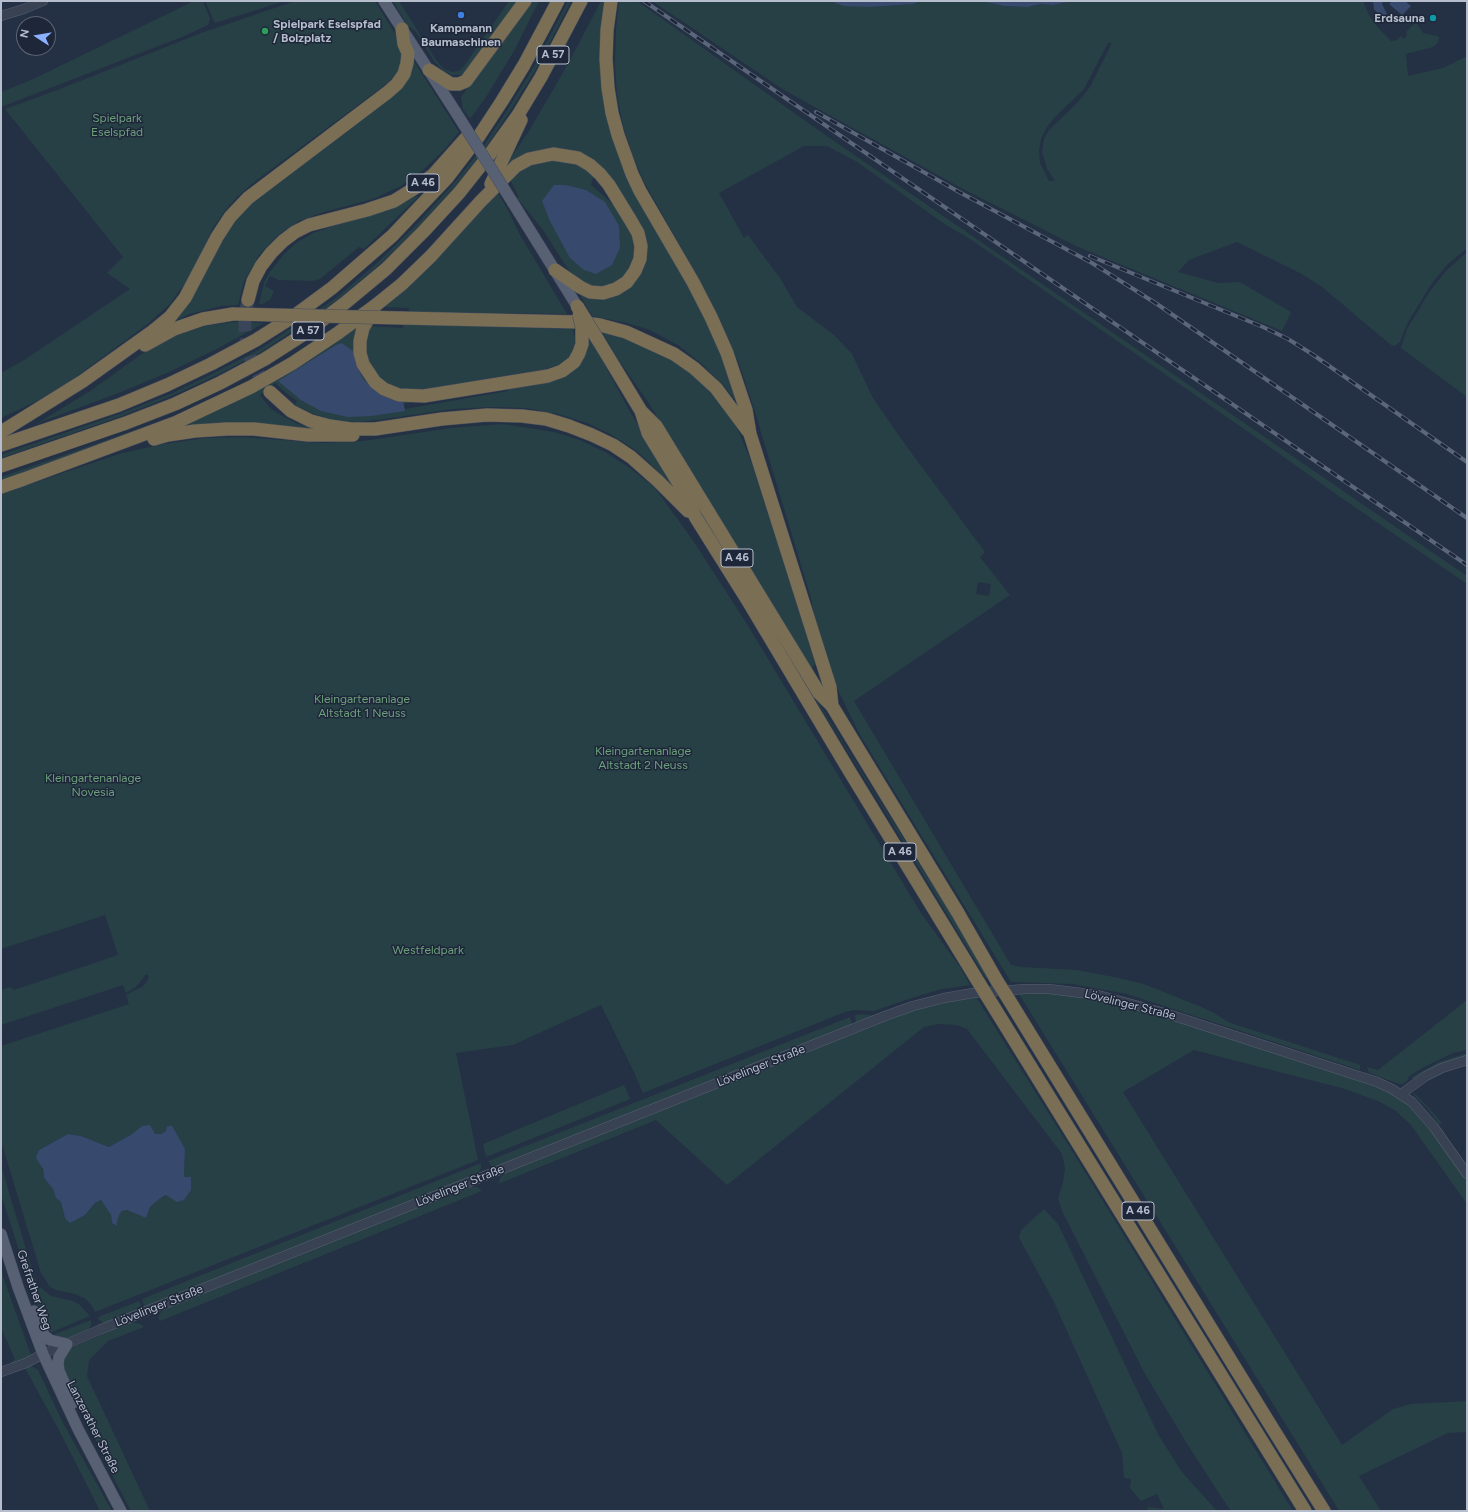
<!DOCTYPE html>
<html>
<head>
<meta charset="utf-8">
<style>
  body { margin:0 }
  #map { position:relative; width:1468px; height:1512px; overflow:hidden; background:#243044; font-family:Figtree,sans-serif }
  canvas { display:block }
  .frame { position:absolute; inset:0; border:2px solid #b6becd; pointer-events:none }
  .north { position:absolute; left:16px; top:16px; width:40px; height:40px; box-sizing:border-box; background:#1e2739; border:1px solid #5b6374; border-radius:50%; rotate:282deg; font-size:11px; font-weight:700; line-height:16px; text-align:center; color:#b6becd }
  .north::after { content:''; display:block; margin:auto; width:14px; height:18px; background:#8ab0ff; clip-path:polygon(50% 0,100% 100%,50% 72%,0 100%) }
</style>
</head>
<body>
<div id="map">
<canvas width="1468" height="1512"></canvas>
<div class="frame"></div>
<div class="north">N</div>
</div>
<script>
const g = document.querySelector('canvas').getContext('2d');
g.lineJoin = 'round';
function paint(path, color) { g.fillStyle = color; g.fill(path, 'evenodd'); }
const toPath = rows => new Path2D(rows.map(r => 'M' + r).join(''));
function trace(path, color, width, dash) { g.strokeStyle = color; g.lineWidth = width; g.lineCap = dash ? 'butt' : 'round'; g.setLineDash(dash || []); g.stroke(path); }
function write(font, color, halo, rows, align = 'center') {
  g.font = font + ' Figtree,sans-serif'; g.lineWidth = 3; g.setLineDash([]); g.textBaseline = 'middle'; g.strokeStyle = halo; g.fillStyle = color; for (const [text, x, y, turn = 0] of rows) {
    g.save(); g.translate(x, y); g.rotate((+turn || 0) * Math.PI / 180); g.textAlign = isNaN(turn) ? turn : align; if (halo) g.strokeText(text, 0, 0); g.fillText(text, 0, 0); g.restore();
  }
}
const green = toPath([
  [194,1,203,1,210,19,208,25,182,37,1,107,1,92,31,80],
  [205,1,285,1,215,23],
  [295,1,375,1,400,42,403,55,398,73,389,82,253,183,237,197,224,212,213,228,190,276,170,304,149,323,69,382,37,401,1,418,1,373,24,360,130,289,107,273,123,257,5,109,60,89,201,33],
  [393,1,399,1,436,60,444,69,452,72,459,71,464,66,509,1,517,1,468,70,462,75,452,75,444,71,434,61,416,32,407,25],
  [529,1,539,1,514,51,486,97,470,119,463,109,461,97],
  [568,1,571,1,539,64,512,108,484,150,456,185,420,225,379,265,337,300,299,327,261,352,217,375,174,395,122,416,1,458,1,455,122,413,173,393,216,372,260,349,336,298,377,263,418,223,454,183,482,148,510,106,536,63],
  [601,1,605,1,600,39,602,43,605,100,683,276,706,320,726,368,739,405,723,385,702,364,678,345,650,330,627,323,592,316,578,292,576,293,570,284,595,296,642,266,621,197,569,153,504,171,509,160,529,131,568,64],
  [619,1,637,1,821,132,1467,576,1467,584,1340,497,1257,438,970,239,946,225,857,162,827,146,804,146,719,193,744,238,748,235,780,278,797,307,834,335,852,354,873,398,907,447,985,552,980,557,1010,595,854,701,1011,965,1022,967,1077,970,1114,977,1144,984,1199,1006,1214,1013,1228,1022,1360,1065,1360,1070,1127,994,1072,984,1011,982,860,735,833,680,818,637,811,598,751,399,739,363,718,316,699,279,644,182,632,154,623,126,617,95,615,66,616,29],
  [978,582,991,584,989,596,976,594],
  [652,1,834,1,835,3,870,7,913,4,921,1,980,1,1004,6,1027,7,1041,4,1052,5,1074,1,1363,1,1369,15,1379,29,1391,41,1397,40,1401,36,1404,39,1407,36,1406,32,1414,24,1417,24,1423,33,1437,36,1439,38,1437,44,1433,47,1406,54,1408,76,1443,68,1467,56,1467,248,1448,264,1432,283,1407,324,1400,342,1395,346,1391,345,1322,287,1302,274,1237,242,1189,260,1178,272,1218,283,1240,282,1291,312,1282,331,1076,246,963,189,784,90],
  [1108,43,1112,43,1090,87,1078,102,1049,130,1044,139,1042,152,1045,161,1047,169,1055,181,1049,181,1040,163,1039,150,1041,139,1046,128,1055,117,1084,89],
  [412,58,459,132,444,150,423,170,401,186,373,199,324,212,299,221,277,236,259,255,244,281,238,305,221,306,190,314,168,324,220,240,245,206,396,91],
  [549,159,573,163,582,167,598,179,593,178,591,185,614,205,630,229,635,244,636,252,629,270,623,278,616,282,602,287,589,286,571,274,543,230,517,198,518,196,509,177,522,168],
  [497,191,508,210,519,233,567,314,409,312,409,308,383,307,419,276,446,249],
  [417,196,418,197,364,249,359,247,320,279,312,281,279,280,270,276,265,286,274,291,270,300,262,304,259,304,265,280,272,269,284,254,296,243,313,233,339,224,387,211],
  [1467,252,1467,397,1401,348,1407,329,1430,291,1447,270],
  [234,322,264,323,217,349,167,373,116,394,38,423,90,391,143,353,174,335,204,326],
  [404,324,573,329,575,339,574,349,568,359,559,365,543,370,426,389,407,390,392,386,381,379,373,370,366,356,365,341,369,326,403,328],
  [358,326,364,377,422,399,404,404,405,409,508,391,508,386,566,373,588,335,632,415,680,495,661,474,637,451,610,434,587,423,558,414,526,408,492,407,453,409,377,420,356,422,334,420,314,414,295,405,297,401,286,393,275,383,260,395,270,408,282,416,298,424,315,429,172,430],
  [602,332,637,341,667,356,692,373,716,397,738,430,753,466,816,664,811,668,648,402,618,359],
  [161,421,96,448,1,480,1,477],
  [503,424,554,432,580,440,605,452,630,468,655,488,694,542,747,624,921,913,960,967,970,985,942,989,908,999,874,1011,854,1010,845,1012,643,1093,633,1070,601,1005,513,1045,456,1053,478,1160,95,1312,92,1306,86,1299,75,1294,56,1290,50,1287,41,1273,1,1141,1,1046,129,1004,126,995,142,987,146,983,149,976,146,974,136,987,126,993,123,985,1,1025,1,990,10,987,14,990,118,955,105,915,1,949,1,494,122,453,164,444,205,438,242,437,322,443,363,441,451,428],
  [142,1126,155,1134,161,1134,166,1131,185,1149,184,1178,167,1195,159,1199,150,1207,146,1218,127,1210,122,1211,119,1215,115,1226,112,1223,111,1215,101,1200,95,1203,85,1215,65,1218,61,1202,56,1198,53,1189,44,1178,39,1150,68,1134,81,1136,109,1147,132,1134],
  [653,433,841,739,990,977,986,979,875,795,761,612],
  [1037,992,1067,994,1124,1005,1169,1018,1388,1091,1414,1109,1429,1128,1467,1181,1467,1204,1411,1125,1396,1111,1380,1102,1345,1089,1194,1050,1123,1092,1342,1445,1393,1409,1411,1404,1467,1401,1467,1432,1448,1433,1359,1476,1381,1511,1340,1511,1338,1509,1019,994],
  [976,997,1079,1162,1293,1511,1231,1511,1222,1498,1186,1442,1145,1374,1062,1211,1058,1198,1063,1183,1065,1168,1062,1154,967,1029,957,1025,939,1024,924,1027,727,1185,656,1120,498,1184,500,1178,506,1172,886,1021,915,1010,946,1002],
  [1467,1000,1467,1050,1453,1053,1424,1067,1409,1076,1407,1081,1403,1084,1399,1084,1369,1073,1367,1067,1378,1070],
  [861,1014,871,1015,876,1016,856,1023,855,1015],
  [850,1017,852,1025,497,1167,491,1166,488,1161],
  [1467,1053,1467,1056,1440,1065,1414,1080,1412,1077,1439,1062],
  [624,1085,630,1099,486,1157,483,1144],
  [1414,1093,1428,1107,1442,1123,1439,1124,1427,1108,1414,1095],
  [481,1163,481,1168,477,1175,145,1308,142,1299],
  [1,1165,34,1276,40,1287,51,1296,73,1301,80,1305,90,1316,52,1332,46,1328,23,1263,1,1194],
  [469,1187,477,1187,482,1191,160,1321,158,1318,161,1312,166,1308],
  [1044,1209,1058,1224,1158,1434,1182,1472,1217,1511,1147,1511,1148,1507,1164,1509,1157,1494,1141,1501,1130,1488,1131,1479,1124,1478,1122,1453,1053,1300,1019,1238,1021,1230],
  [1,1271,31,1355,28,1359,6,1367,15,1359,1,1328],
  [139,1301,142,1309,109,1323,103,1323,99,1320,98,1317],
  [91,1320,91,1326,87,1331,65,1340,57,1339,55,1334],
  [132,1322,140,1324,144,1327,108,1341,89,1360,87,1376,150,1511,131,1511,101,1454,100,1449,62,1369,62,1360,68,1349],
  [30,1365,38,1370,63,1423,112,1511,100,1511,62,1436,24,1366]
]);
const water = toPath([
  [834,1,921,1,913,4,870,7,844,6,835,3],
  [980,1,1074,1,1052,5,1041,4,1027,7,1004,6],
  [1373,1,1383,1,1382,4,1387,14,1382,18,1374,9],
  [1392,1,1405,1,1411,6,1402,15,1389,4],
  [554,185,565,185,586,190,605,202,619,226,620,248,612,265,596,274,584,270,570,258,550,221,542,201],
  [342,343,354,352,355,362,363,379,374,390,391,399,403,402,405,411,371,416,348,417,321,411,301,400,278,381,336,345],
  [150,1125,155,1134,161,1134,166,1131,167,1126,172,1126,185,1149,184,1177,191,1177,191,1190,184,1200,177,1202,166,1195,159,1199,150,1207,146,1218,127,1210,122,1211,119,1215,116,1226,112,1223,111,1215,101,1200,95,1203,85,1215,70,1223,65,1218,61,1202,56,1198,53,1189,44,1178,43,1169,36,1158,39,1150,68,1134,81,1136,109,1147,132,1134,142,1126]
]);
const highwayTunnel = toPath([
  [248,300,245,315,245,331,247,346,252,362,260,377,270,392]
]);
const minor = toPath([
  [1,16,24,9,43,1],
  [1401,1094,1426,1076,1442,1068,1467,1060],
  [1,1372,26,1363,43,1354,99,1330,885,1016,913,1006,944,998,973,993,1025,989,1049,989,1098,995,1168,1014,1377,1082,1392,1089,1412,1102,1433,1126,1467,1174]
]);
const major = toPath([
  [384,1,455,111],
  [513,203,577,306],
  [1,1234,18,1287,43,1354,78,1429,121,1511],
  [34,1311,44,1335,50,1340,67,1344,59,1357,58,1363,59,1371,73,1403]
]);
const highway = toPath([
  [611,1,607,30,606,59,608,88,612,113,618,135,632,174,640,191,693,282,711,317,727,353,746,410,750,434,830,687,832,706],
  [429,70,451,84,459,84,466,81,525,1],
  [491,184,521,120],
  [248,300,253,281,261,266,271,253,283,241,295,232,309,225,367,210,394,201,415,188,433,175,466,138],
  [374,309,363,328,360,341,360,353,363,364,375,382,384,389,399,395,424,396,548,376,562,371,574,362,579,353,582,344],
  [401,318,578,322,600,325,626,332,674,354,694,368,716,388,748,431],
  [598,340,641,411,648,433,678,482,696,518,748,601,850,772,979,983],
  [145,345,174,329,203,319,233,314],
  [270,392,291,411,311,421,330,426,351,429,375,429,442,419,487,415,522,416,546,419,569,426,592,435,613,445,631,457,658,481,688,511],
  [642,412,656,426,819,693,832,706,958,913,997,981],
  [1,432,83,381,153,331,170,317,185,298,217,237,230,217,248,198,388,92,397,84,404,74,407,63,408,53,404,44,402,29],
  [154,439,168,435,195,431,227,429,254,429,308,435,353,435],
  [1,445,119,405,167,385,211,364,256,340,294,316,332,288,392,236,447,178,479,136,502,101,524,65,558,1],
  [1,466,126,423,175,404,220,383,265,359,304,334,345,303,386,269,424,231,459,193,490,154,518,115,541,77,581,1],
  [16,482,177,422,251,387,293,363,338,333,376,305,402,284,431,256,481,201,516,166,529,159,553,154,578,158,590,165,600,174,609,185,631,221,638,233,641,246,640,259,635,271,627,282,616,289,603,293,590,292,580,287,555,270],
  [1,487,24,479],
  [1006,995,1271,1426,1324,1511],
  [987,996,1305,1511]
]);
const rail = toPath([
  [644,1,1467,565],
  [816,112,961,193,1092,263,1157,304,1467,518],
  [1090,256,1263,327,1288,339,1312,354,1467,462]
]);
const majorBridge = toPath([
  [455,111,513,203]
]);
const highwayBridge = toPath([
  [577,306,598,340],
  [233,314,401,318],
  [579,315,582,327,582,344],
  [997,981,1006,995],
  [979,983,987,996]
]);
const markers = [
  [461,15,4,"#3f7fe0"],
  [1433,18,4,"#0f9aa8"],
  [265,31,4,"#2e9e5b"]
];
const shields = [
  [553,55,32],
  [423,183,32],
  [308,331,32],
  [737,558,32],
  [900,852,32],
  [1138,1211,32]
];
const shieldNames = [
  ["A 57",553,55],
  ["A 46",423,183],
  ["A 57",308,331],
  ["A 46",737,558],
  ["A 46",900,852],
  ["A 46",1138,1211]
];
const poiNames = [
  ["Erdsauna",1425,18],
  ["Spielpark Eselspfad",273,24,"left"],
  ["/ Bolzplatz",273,38,"left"],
  ["Kampmann",461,28,"center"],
  ["Baumaschinen",461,42,"center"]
];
const parkNames = [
  ["Spielpark",117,118],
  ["Eselspfad",117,132],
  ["Kleingartenanlage",362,699],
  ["Altstadt 1 Neuss",362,713],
  ["Kleingartenanlage",643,751],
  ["Altstadt 2 Neuss",643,765],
  ["Kleingartenanlage",93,778],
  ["Novesia",93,792],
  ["Westfeldpark",428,950]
];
const streetNames = [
  ["Lövelinger Straße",1130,1005,14],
  ["Lövelinger Straße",761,1066,-22],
  ["Lövelinger Straße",460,1186,-22],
  ["Grefrather Weg",34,1290,71],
  ["Lövelinger Straße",159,1306,-22],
  ["Lanzerather Straße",93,1427,63]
];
paint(green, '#274045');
paint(water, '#374a6d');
trace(highwayTunnel, '#3a4559', 13, [13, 6]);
trace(minor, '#576071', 10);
trace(major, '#434b5d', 12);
trace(highway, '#444d5e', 14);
trace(minor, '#394253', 9);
trace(major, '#576173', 11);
trace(highway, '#7a6e55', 13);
trace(rail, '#5b667b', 4);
trace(rail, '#1e2739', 2.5, [8]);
trace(majorBridge, '#434b5d', 12, []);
trace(highwayBridge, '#444d5e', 14, []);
trace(majorBridge, '#576173', 11);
trace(highwayBridge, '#7a6e55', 13);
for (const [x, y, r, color] of markers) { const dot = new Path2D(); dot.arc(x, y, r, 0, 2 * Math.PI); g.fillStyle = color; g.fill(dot); trace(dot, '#1e2739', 1.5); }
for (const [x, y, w] of shields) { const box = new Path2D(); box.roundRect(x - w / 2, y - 9, w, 18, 3); g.fillStyle = '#1e2739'; g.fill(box); trace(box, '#b6becd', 1); }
write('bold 11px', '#b6becd', null, shieldNames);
write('bold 12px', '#b6becd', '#1e2739', poiNames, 'right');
write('12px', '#6ca07b', '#1e2739', parkNames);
write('12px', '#b6becd', '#1e2739', streetNames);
</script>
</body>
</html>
